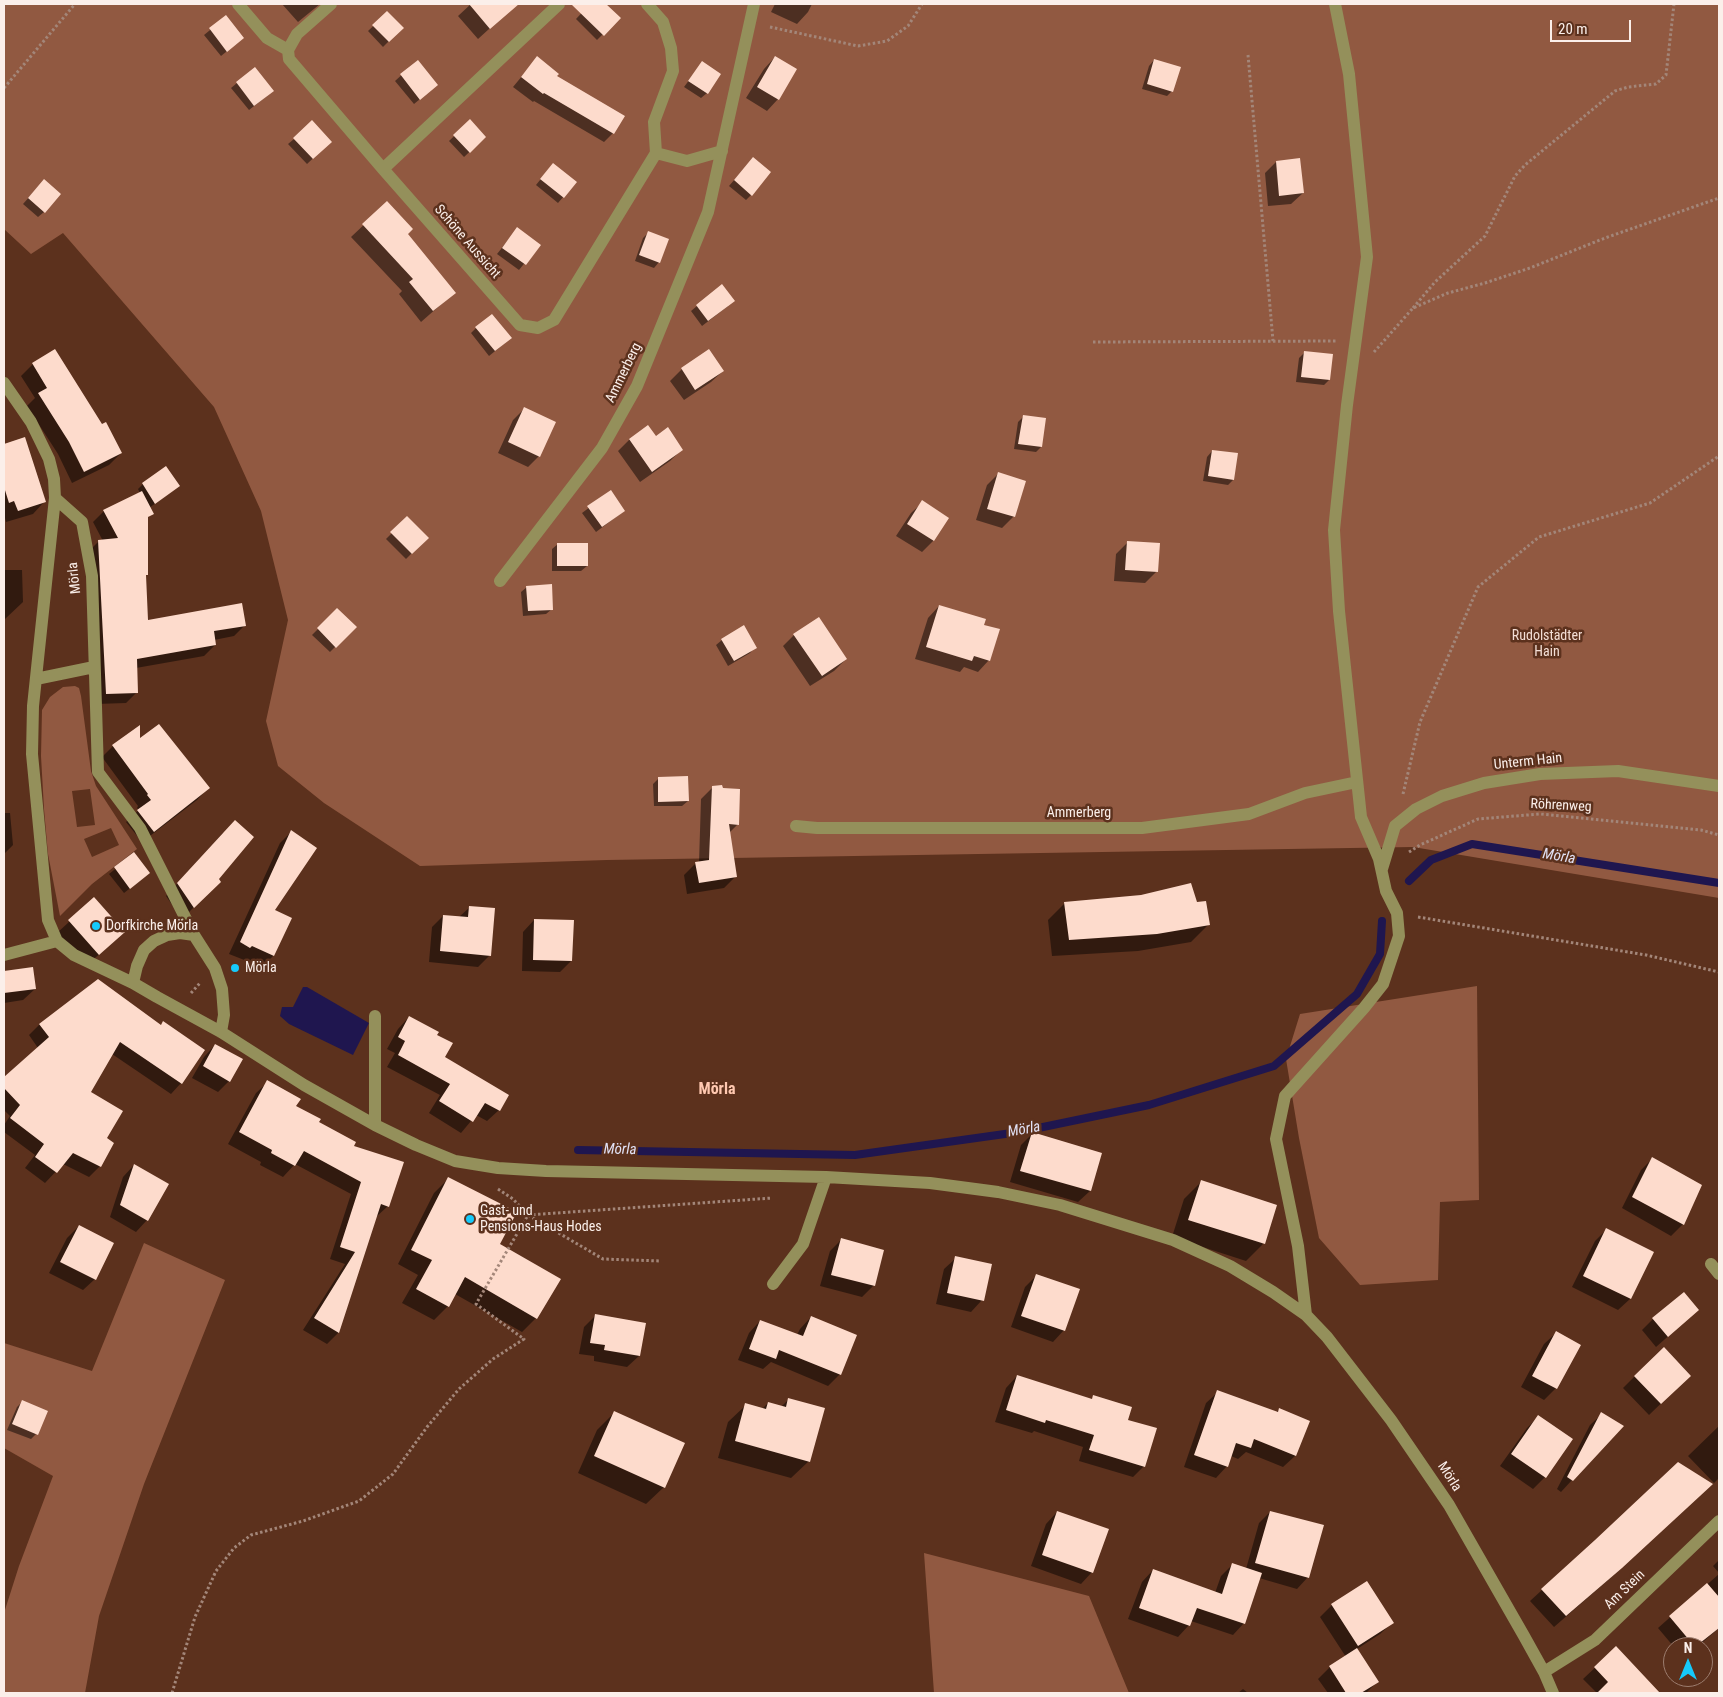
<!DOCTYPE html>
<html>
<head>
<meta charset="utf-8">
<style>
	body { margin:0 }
	#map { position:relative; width:1723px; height:1697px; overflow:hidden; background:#5c311d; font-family:"Roboto Condensed",sans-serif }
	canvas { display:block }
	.frame { position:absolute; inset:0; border:5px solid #fbefea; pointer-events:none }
	.north { position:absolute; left:1663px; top:1637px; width:50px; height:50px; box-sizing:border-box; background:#5c311d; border:1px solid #9c7d6f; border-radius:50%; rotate:0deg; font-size:14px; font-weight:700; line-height:20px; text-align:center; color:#fbefea }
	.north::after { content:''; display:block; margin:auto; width:18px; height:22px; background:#16cafb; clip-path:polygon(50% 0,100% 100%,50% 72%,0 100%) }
	.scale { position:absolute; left:1550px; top:20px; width:81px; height:22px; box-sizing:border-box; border:2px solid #fbefea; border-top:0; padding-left:6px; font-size:15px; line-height:18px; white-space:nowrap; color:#fbefea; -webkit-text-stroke:4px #5c311d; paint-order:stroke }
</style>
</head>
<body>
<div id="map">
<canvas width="1723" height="1697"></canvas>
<div class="frame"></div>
<div class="north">N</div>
<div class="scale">20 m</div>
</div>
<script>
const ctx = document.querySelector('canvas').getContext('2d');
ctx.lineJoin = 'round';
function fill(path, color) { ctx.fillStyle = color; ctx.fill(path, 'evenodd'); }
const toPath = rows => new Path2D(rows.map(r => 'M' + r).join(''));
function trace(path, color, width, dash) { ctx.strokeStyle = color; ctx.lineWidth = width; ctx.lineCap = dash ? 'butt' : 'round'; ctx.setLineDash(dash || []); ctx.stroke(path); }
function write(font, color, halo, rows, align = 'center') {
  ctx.font = font + ' "Roboto Condensed",sans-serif'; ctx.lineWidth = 5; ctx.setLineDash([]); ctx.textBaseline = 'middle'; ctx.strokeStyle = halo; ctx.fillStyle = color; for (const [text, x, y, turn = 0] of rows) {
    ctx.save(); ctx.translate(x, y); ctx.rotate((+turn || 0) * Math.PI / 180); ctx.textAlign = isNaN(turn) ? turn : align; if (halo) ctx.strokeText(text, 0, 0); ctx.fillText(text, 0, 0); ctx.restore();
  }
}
const green = toPath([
	[4,4,1719,4,1719,898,1413,847,607,860,420,866,324,803,278,766,266,721,288,620,261,511,214,407,63,233,31,254,4,229],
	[75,686,79,688,81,696,91,771,96,786,137,849,92,884,60,916,48,854,44,809,41,756,42,710,50,697,63,687],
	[90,789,95,825,77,827,72,791],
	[111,828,119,845,92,857,84,839],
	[1477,986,1479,1200,1440,1202,1438,1280,1360,1285,1319,1238,1299,1138,1286,1059,1300,1014],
	[144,1243,225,1280,144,1484,99,1616,85,1693,4,1693,4,1613,19,1566,53,1476,4,1448,4,1343,92,1371],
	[924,1553,1089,1596,1129,1693,934,1693]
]);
const water = toPath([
	[303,987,307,987,369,1023,353,1055,289,1024,280,1016,282,1007,293,1007]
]);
const shadow = toPath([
	[282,4,320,4,298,22],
	[471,4,506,4,511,9,478,39,458,16],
	[590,4,604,4,619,18,597,40,576,19],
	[775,4,812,4,808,12,797,24,771,12],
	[387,13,402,28,383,47,368,31],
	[226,17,237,43,221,56,204,35],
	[775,57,778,99,767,111,746,98,764,69],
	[537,58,555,77,623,117,613,133,604,142,534,101,533,102,513,87],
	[1154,60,1172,91,1167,96,1142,89,1149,66],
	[417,61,431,90,414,104,395,81],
	[702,63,707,93,701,98,684,87],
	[237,83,267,96,249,110,231,88],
	[470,121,479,143,464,157,449,141],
	[294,139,325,147,307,164,288,144],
	[753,158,751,195,746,200,729,186],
	[1276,162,1303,193,1291,204,1268,206,1265,173],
	[548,170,576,182,558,203,536,185],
	[39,186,44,212,38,217,23,204],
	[387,203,407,234,454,293,421,322,399,294,402,291,351,237],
	[517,229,539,245,519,270,497,254],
	[649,232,659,262,654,268,635,261,643,238],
	[697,306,728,306,702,326,691,311],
	[476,328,505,343,489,356,471,333],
	[709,351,723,371,711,382,684,400,670,381,682,369],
	[1305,352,1329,380,1324,385,1296,382,1299,358],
	[33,364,121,453,109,465,72,483,58,454,27,406,35,398,21,376],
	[525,408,539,456,528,467,498,453,513,420],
	[1023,417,1041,447,1036,452,1014,449,1018,422],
	[648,427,655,438,681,450,670,461,640,482,618,451,629,440],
	[24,438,44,502,33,514,6,522,4,514,4,445],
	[1212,451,1233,480,1228,485,1203,481,1207,457],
	[998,474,1014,516,1002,528,976,520,987,485],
	[143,484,179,486,149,508,152,513,146,519,145,576,147,621,245,625,234,636,214,640,215,645,204,656,136,668,137,692,126,703,96,704,88,552,99,541,103,541,93,522,104,511,140,493,138,489],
	[610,492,624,511,596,532,582,513],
	[923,502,948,518,933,541,922,552,896,536,911,513],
	[407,518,427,538,406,559,386,539],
	[1128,542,1157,571,1145,583,1114,581,1116,554],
	[558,544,587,566,581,571,552,571,552,549],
	[4,570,22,570,23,602,5,619,4,619],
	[527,587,552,609,546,614,523,616,521,592],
	[939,606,982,626,989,660,978,672,964,667,960,672,915,659,928,618],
	[337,610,355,627,330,652,312,635],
	[794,635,846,659,834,671,810,686,783,646],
	[722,640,755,647,750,653,728,666,716,645],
	[139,740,208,788,197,800,142,842,126,822,139,810,137,808,138,806,102,757,113,746],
	[658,779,688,801,682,806,654,806,653,784],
	[713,787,738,824,729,833,736,876,724,888,687,894,684,875,696,863,699,863,701,799],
	[4,813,10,813,13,845,4,854],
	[291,832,274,911,273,956,262,967,229,954,280,843],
	[223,833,217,879,208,893,182,919,166,896],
	[134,854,143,878,124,893,109,874],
	[1141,896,1196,903,1209,924,1191,942,1138,951,1052,956,1048,920,1065,903],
	[94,899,112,943,87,965,57,933],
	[470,907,490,955,478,967,429,962,432,927,443,916,459,917],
	[534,920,571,961,560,972,522,971,523,932],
	[32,968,35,989,23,1000,4,1003,4,973],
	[98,981,181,1083,171,1094,112,1054,89,1093,105,1139,100,1166,89,1177,63,1164,45,1183,25,1168,35,1155,4,1132,4,1125,10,1116,4,1110,4,1078,38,1048,29,1035,40,1024],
	[409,1017,436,1035,444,1057,499,1110,487,1121,476,1115,461,1133,429,1113,440,1095,387,1067,395,1053,387,1049,398,1029],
	[215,1045,229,1081,218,1092,192,1078,204,1057],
	[268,1082,295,1107,352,1147,388,1206,376,1217,338,1333,327,1344,303,1330,345,1264,330,1259,351,1194,295,1164,283,1177,260,1165,261,1162,228,1144,256,1093],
	[1032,1134,1090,1191,1078,1202,1010,1182,1021,1145],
	[1652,1159,1683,1224,1671,1236,1622,1208,1641,1170],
	[134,1165,147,1220,136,1232,110,1217,123,1177],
	[449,1178,499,1245,536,1318,522,1332,455,1294,448,1306,434,1320,402,1303,418,1275,398,1264,434,1193],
	[1201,1182,1263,1244,1246,1261,1172,1237,1184,1199],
	[79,1226,95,1279,83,1290,49,1273,67,1238],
	[1606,1230,1653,1253,1630,1299,1618,1310,1572,1287,1595,1241],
	[841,1240,883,1251,873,1286,862,1297,820,1286,830,1251],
	[956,1258,982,1300,971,1312,936,1304,944,1269],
	[1037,1275,1064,1330,1053,1342,1011,1327,1025,1287],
	[1698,1310,1656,1347,1642,1330,1653,1319],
	[596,1315,639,1356,627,1367,594,1361,594,1356,579,1354,584,1327],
	[811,1317,840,1374,828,1386,771,1362,763,1369,738,1360,749,1333,760,1321,797,1335,800,1329],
	[1556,1333,1556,1388,1544,1400,1521,1387,1544,1344],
	[1017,1376,1091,1400,1094,1397,1127,1420,1144,1466,1133,1477,1079,1461,1083,1447,1034,1431,1032,1433,995,1422,1006,1388],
	[1635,1376,1678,1387,1649,1415,1623,1388],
	[1218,1392,1276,1413,1279,1410,1308,1422,1295,1456,1283,1467,1246,1452,1238,1459,1231,1456,1227,1466,1216,1478,1184,1467,1206,1403],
	[789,1399,809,1461,791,1478,718,1458,728,1422,746,1405,762,1409,768,1403,781,1407],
	[22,1402,36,1434,31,1439,7,1430,17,1407],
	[615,1412,664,1487,646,1504,578,1473,597,1430],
	[1602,1414,1572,1480,1561,1492,1557,1489,1590,1425],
	[1538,1417,1571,1440,1545,1477,1533,1489,1500,1466,1527,1428],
	[1719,1426,1719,1478,1714,1483,1688,1456],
	[1700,1495,1608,1580,1554,1627,1530,1601,1542,1590],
	[1057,1512,1092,1572,1081,1584,1031,1566,1046,1524],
	[1270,1512,1308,1577,1297,1589,1259,1578,1244,1623,1233,1635,1191,1621,1189,1625,1178,1637,1128,1619,1142,1582,1153,1570,1215,1593,1221,1576,1232,1565,1246,1569,1259,1523],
	[1719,1560,1719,1573,1713,1566],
	[1719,1574,1719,1628,1697,1647,1674,1647,1658,1628],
	[1366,1583,1392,1623,1380,1634,1357,1649,1377,1682,1366,1693,1328,1693,1318,1679,1330,1667,1346,1657,1320,1617,1332,1605],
	[1616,1648,1658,1693,1597,1693,1583,1679],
	[1243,1689,1248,1693,1238,1693]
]);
const stream = toPath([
	[1409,881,1431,860,1472,844,1719,883],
	[578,1150,855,1155,1019,1132,1149,1105,1274,1066,1357,994,1380,954,1382,921]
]);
const building = toPath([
	[469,4,519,4,490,29],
	[571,4,606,4,621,18,604,36],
	[387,11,404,28,389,42,372,25],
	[226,15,244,38,227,52,209,28],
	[537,56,559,74,557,76,625,116,614,134,544,93,543,94,521,77],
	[775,56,797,69,779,100,757,87],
	[1154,59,1181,67,1173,92,1147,84],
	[418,60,438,85,420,100,400,74],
	[702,61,721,74,708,94,688,81],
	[255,67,274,91,254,106,236,82],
	[470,119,486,137,470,153,453,135],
	[312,120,332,142,313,159,293,138],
	[753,157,771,172,752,196,734,180],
	[1300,158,1304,193,1279,196,1276,161],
	[553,163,577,182,564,198,540,179],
	[44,179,61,194,45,213,28,198],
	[387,201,413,229,408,234,456,293,433,311,409,282,413,279,362,224],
	[517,227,541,245,526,265,502,248],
	[648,231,669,239,660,263,639,255],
	[722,284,735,301,708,321,696,305],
	[492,314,512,338,495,351,475,327],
	[55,349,102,424,106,422,122,453,84,472,69,442,38,393,47,388,32,363],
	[709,349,724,371,695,390,681,368],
	[1304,351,1333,354,1330,380,1301,377],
	[524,407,556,422,540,457,508,442],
	[1023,415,1046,418,1042,447,1018,444],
	[648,425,656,436,668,427,683,450,652,472,629,439],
	[25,437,46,502,18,511,14,501,9,503,4,487,4,444],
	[1212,450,1238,453,1234,480,1208,476],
	[166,466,180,486,155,504,142,483],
	[998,472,1026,481,1015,517,987,509],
	[611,490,625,511,602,527,587,506],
	[142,491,154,514,148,517,148,575,146,575,148,620,242,603,246,626,214,631,216,645,137,659,138,693,106,694,98,540,118,538,103,510],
	[922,500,949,518,934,541,907,524],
	[407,516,429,538,412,554,390,532],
	[1127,541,1160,543,1158,572,1125,570],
	[557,543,588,543,588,566,557,566],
	[552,584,553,610,528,611,526,586],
	[939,605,986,619,984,625,1000,629,990,661,974,656,972,661,926,647],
	[337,608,357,627,336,648,317,628],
	[819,617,847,659,822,676,793,634],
	[744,625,757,648,734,661,721,639],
	[159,724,210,788,154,832,137,810,151,800,147,795,148,794,112,745,140,725,140,738],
	[688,776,689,801,658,802,658,777],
	[722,785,723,788,740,789,739,825,729,824,737,877,699,883,695,862,709,860,712,786],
	[235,820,254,837,219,879,221,882,194,908,177,883],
	[291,830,317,848,275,910,292,918,274,956,252,946,250,948,240,942],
	[134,852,150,873,130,889,114,867],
	[1191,883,1197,902,1206,901,1210,925,1157,934,1069,940,1064,902,1141,895],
	[94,897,125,932,99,955,68,920],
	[469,906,495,908,491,956,440,951,443,915,468,917],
	[534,919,574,920,572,961,533,960],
	[33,967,36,989,4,993,4,971],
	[98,979,161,1025,163,1021,205,1050,182,1084,120,1042,91,1092,123,1111,107,1138,114,1143,101,1167,73,1153,57,1173,35,1157,44,1144,10,1118,20,1105,4,1088,4,1077,49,1037,39,1024],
	[409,1016,439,1032,437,1035,453,1043,445,1057,509,1095,500,1111,485,1103,473,1122,439,1101,450,1084,398,1055,405,1041,398,1037],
	[215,1044,243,1059,230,1082,203,1066],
	[267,1080,301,1099,296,1106,321,1119,319,1122,356,1142,354,1146,404,1162,389,1207,381,1204,339,1333,314,1318,355,1252,340,1247,361,1182,304,1151,295,1166,271,1153,272,1150,239,1132],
	[1032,1132,1102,1153,1091,1191,1020,1171],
	[1652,1157,1702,1185,1684,1225,1632,1197],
	[134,1164,169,1184,148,1221,120,1205],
	[448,1177,517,1212,500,1244,561,1279,537,1319,465,1277,449,1307,416,1289,432,1260,411,1250],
	[1201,1180,1277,1205,1265,1244,1188,1220],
	[79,1225,114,1243,96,1280,60,1262],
	[1606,1228,1654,1252,1631,1299,1583,1276],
	[841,1238,884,1250,875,1286,831,1275],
	[955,1256,992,1264,984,1301,947,1293],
	[1036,1274,1080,1289,1065,1331,1021,1316],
	[1684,1292,1699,1310,1668,1337,1652,1318],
	[595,1314,646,1323,640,1356,604,1350,605,1345,590,1343],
	[811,1316,857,1335,841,1375,779,1350,776,1359,749,1349,760,1320,803,1336],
	[1556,1331,1581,1345,1557,1389,1532,1376],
	[1664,1347,1691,1376,1661,1404,1634,1376],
	[1017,1375,1092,1399,1093,1395,1132,1407,1128,1420,1157,1428,1145,1467,1089,1450,1094,1435,1046,1420,1045,1423,1006,1410],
	[1217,1390,1278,1412,1279,1408,1310,1421,1296,1456,1254,1439,1251,1448,1236,1443,1228,1467,1194,1455],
	[788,1398,825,1408,810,1462,735,1441,745,1403,766,1409,768,1402,786,1407],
	[22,1400,48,1411,38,1435,12,1424],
	[614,1411,685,1443,665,1488,594,1456],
	[1601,1412,1624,1426,1573,1481,1567,1477],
	[1538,1415,1573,1439,1546,1478,1511,1454],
	[1678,1462,1713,1484,1622,1568,1566,1616,1541,1589,1595,1540],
	[1057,1511,1109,1529,1093,1573,1042,1555],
	[1270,1511,1324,1525,1309,1578,1255,1563],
	[1232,1563,1262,1573,1245,1624,1197,1608,1190,1626,1139,1608,1153,1569,1222,1594],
	[1367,1581,1394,1623,1358,1646,1331,1604],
	[1707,1583,1719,1597,1719,1628,1695,1647,1669,1616],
	[1616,1646,1660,1693,1597,1693,1608,1682,1594,1667],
	[1357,1648,1379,1682,1361,1693,1346,1693,1329,1666]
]);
const path = toPath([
	[770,27,858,46,887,41,908,26,922,4],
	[1248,55,1273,341],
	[4,88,75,4],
	[1413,308,1435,282,1485,236,1515,176,1525,165,1615,91,1628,87,1656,84,1666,75,1674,4],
	[1093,342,1336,341],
	[1374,352,1413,308,1448,293,1485,283,1530,268,1605,238,1719,198],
	[1403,794,1420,722,1478,587,1539,537,1650,503,1719,456],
	[1409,852,1420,845,1478,819,1540,814,1701,830,1719,835],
	[1418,917,1646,955,1719,972],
	[191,993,200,983],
	[498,1189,513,1199,528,1215,772,1198],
	[172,1693,195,1617,216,1571,234,1548,251,1535,303,1521,359,1501,393,1474,427,1427,459,1389,493,1359,524,1339,476,1304,528,1215,603,1259,660,1261]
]);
const minor = toPath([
	[238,4,267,38,288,50],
	[331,4,297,34,288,50,289,59,383,169,520,325,538,328,554,320,656,153],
	[647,4,663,22,671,48,673,71,654,122,656,153,687,161,722,151],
	[383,169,559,4],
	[4,383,31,422,49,459,54,479,55,498,33,706,32,754,48,920,57,941,74,955,133,983,157,997,221,1032,304,1085,375,1125,416,1145,455,1161,498,1168,546,1171,826,1177,930,1183,998,1192,1060,1205,1173,1240,1230,1266,1273,1292,1306,1315,1327,1337,1391,1420,1449,1505,1524,1636,1544,1672,1553,1693],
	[55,498,82,522,92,576,98,772,140,828,194,935,215,968,222,989,224,1015,221,1032],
	[500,581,602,448,637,386,708,212,754,4],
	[36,679,94,667],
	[796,826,817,828,1142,828,1249,814,1305,793,1357,782],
	[1382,869,1395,826,1416,809,1442,796,1484,783,1540,774,1618,771,1719,786],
	[4,955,57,941],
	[133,983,137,966,144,950,154,941,167,935,180,933,194,935],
	[375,1125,375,1016],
	[1711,1264,1719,1274],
	[773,1284,803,1244,826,1177],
	[1306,1315,1298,1246,1276,1139,1285,1096,1364,1008,1383,984,1399,936,1397,913,1386,891,1379,859,1361,817,1339,611,1334,530,1347,405,1367,257,1349,74,1335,4],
	[1544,1672,1595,1640,1719,1521]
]);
const markers = [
	[96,926,5,"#16cafb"],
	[235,968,5,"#16cafb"],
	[470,1219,5,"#16cafb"]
];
const streetNames = [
	["Schöne Aussicht",467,242,49],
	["Ammerberg",624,373,-64],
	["Mörla",75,578,-96],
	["Unterm Hain",1528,762,-6],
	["Röhrenweg",1561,806,3],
	["Ammerberg",1079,813],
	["Mörla",1449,1477,57],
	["Am Stein",1625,1590,-44]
];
const parkNames = [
	["Rudolstädter",1547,636],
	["Hain",1547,652]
];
const poiNames = [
	["Dorfkirche Mörla",106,926],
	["Mörla",245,968],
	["Gast- und",480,1211],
	["Pensions-Haus Hodes",480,1227]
];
const waterNames = [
	["Mörla",1559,857,9],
	["Mörla",1024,1130,-10],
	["Mörla",620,1150,1]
];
const quarterNames = [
	["Mörla",717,1090]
];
fill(green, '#915941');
fill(water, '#1f164f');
fill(shadow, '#0007');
trace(stream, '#1f164f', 8);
fill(building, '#fddbcc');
trace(path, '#a38679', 3, [2.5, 2.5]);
trace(minor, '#94905b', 12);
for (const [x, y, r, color] of markers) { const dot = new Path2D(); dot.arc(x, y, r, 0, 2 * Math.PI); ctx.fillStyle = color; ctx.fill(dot); trace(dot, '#5c311d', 2); }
write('14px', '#fbefea', '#5c311d', streetNames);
write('14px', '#f3ded5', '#5c311d', parkNames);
write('14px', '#fbefea', '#5c311d', poiNames, 'left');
write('italic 15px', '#e1e1f5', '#5c311d', waterNames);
write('bold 16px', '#ffc8b0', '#5c311d', quarterNames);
</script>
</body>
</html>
